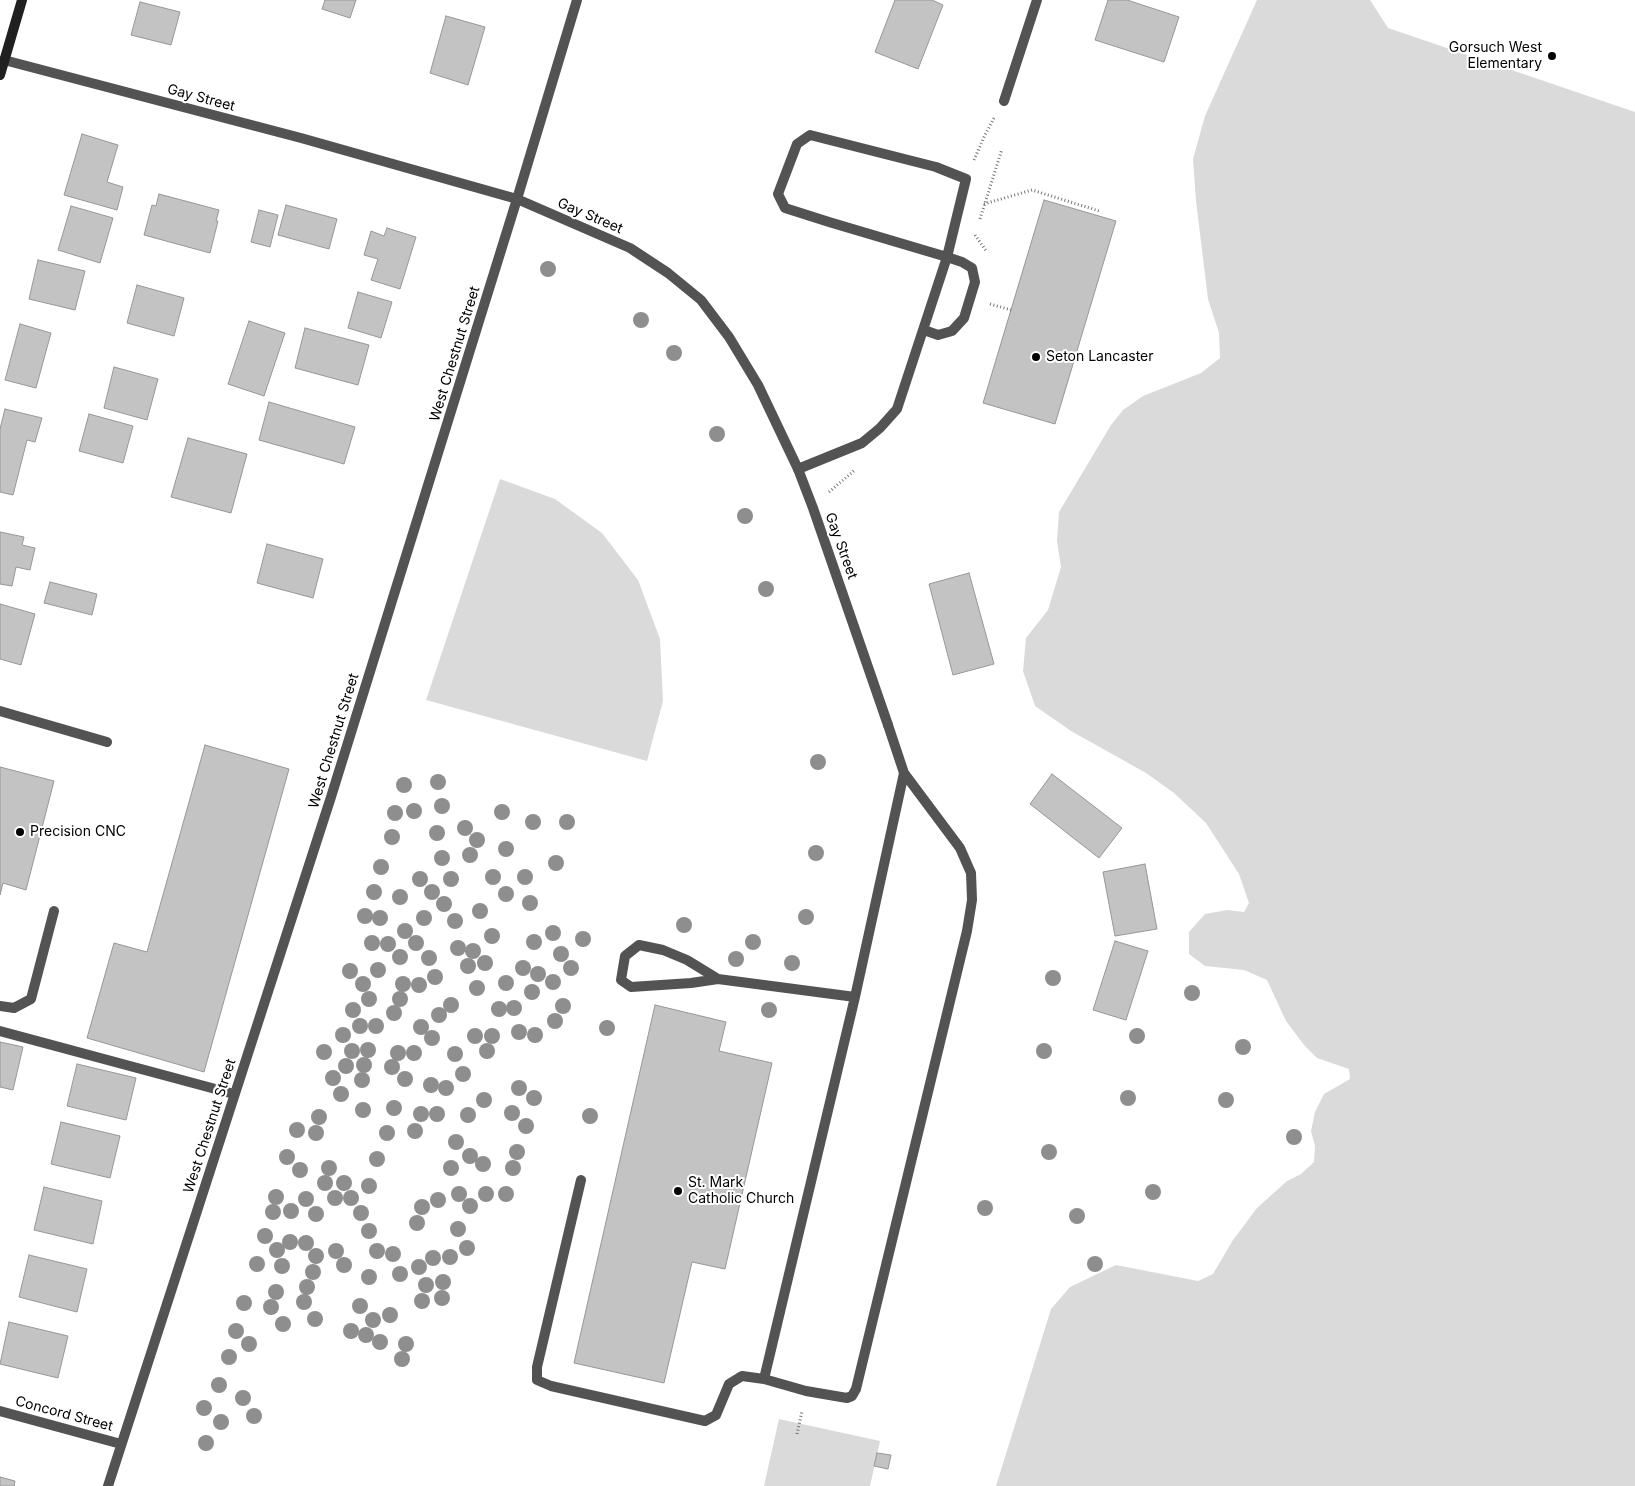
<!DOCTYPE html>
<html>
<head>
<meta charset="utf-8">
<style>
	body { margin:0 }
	canvas { display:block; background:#fff }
</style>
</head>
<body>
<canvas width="1635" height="1486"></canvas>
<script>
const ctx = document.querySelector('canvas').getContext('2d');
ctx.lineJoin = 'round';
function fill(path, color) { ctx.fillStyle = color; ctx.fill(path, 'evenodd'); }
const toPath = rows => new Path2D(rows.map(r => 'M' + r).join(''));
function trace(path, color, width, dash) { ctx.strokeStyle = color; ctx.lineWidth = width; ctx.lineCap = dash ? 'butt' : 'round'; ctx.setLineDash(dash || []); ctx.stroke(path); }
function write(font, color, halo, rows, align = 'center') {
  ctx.font = font + ' Inter,sans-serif'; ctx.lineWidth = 4; ctx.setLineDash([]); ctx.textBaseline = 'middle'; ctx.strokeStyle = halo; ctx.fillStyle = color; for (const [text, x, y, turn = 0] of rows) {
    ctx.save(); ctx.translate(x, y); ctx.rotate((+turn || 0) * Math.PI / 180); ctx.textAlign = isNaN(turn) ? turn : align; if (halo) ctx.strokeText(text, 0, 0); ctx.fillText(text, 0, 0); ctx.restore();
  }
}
const green = toPath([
	[1257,0,1370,0,1388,28,1635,112,1635,1486,996,1486,1051,1309,1070,1287,1116,1265,1198,1281,1213,1274,1233,1240,1257,1208,1287,1181,1301,1174,1314,1162,1315,1146,1311,1131,1315,1112,1324,1094,1350,1079,1349,1069,1317,1058,1304,1045,1286,1021,1267,980,1244,970,1205,966,1189,954,1189,932,1205,914,1227,910,1244,912,1249,903,1239,874,1206,823,1174,793,1146,773,1071,731,1035,706,1023,671,1026,638,1048,610,1061,567,1057,541,1059,512,1111,425,1123,410,1143,396,1201,373,1220,358,1219,333,1208,299,1196,201,1193,159,1205,116],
	[500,479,555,499,602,533,638,580,660,639,663,701,647,761,426,700],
	[779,1419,880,1441,870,1486,764,1486]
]);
const building = toPath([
	[325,0,356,0,350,18,322,9,325,0],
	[895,0,932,0,943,5,918,69,875,52,895,0],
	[1108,0,1127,0,1179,17,1164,62,1095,40,1108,0],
	[140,2,180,12,171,45,131,35,140,2],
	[446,16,485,27,468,85,430,73,446,16],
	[82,134,118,145,107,182,123,187,117,210,64,195,82,134],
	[159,194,219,210,216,221,218,221,210,253,144,235,152,205,156,206,159,194],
	[1044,200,1116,221,1055,424,983,403,1044,200],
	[286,205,337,219,329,249,278,235,286,205],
	[71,206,113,218,100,263,58,250,71,206],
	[259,210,278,215,270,247,251,242,259,210],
	[387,228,416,237,400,289,371,280,378,259,364,255,371,231,384,236,387,228],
	[38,260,85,271,75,310,29,299,38,260],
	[137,285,184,298,174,336,127,323,137,285],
	[358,292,392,302,381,338,348,328,358,292],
	[249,321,285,333,264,396,228,384,249,321],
	[20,324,51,333,36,388,5,380,20,324],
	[305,328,369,345,358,385,295,368,305,328],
	[114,367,158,379,147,420,104,408,114,367],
	[269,402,355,427,344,464,259,440,269,402],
	[5,409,42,418,35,442,27,440,13,495,0,492,0,429,5,409],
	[89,414,133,426,123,463,79,451,89,414],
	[188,438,247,454,231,513,171,497,188,438],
	[0,532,24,537,22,545,35,548,30,570,16,567,12,586,0,584,0,532],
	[267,544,323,559,313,598,257,583,267,544],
	[969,573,994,664,953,675,929,584,969,573],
	[50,582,97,594,92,615,44,603,50,582],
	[0,604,35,614,21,665,0,659,0,604],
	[205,745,289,769,204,1072,87,1038,114,943,147,952,205,745],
	[0,767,54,781,26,890,3,883,0,895,0,767],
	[1052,774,1122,828,1099,858,1030,804,1052,774],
	[1145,864,1157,929,1115,936,1103,872,1145,864],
	[1115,941,1148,951,1126,1020,1093,1010,1115,941],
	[655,1005,726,1022,719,1051,772,1063,725,1269,692,1262,664,1383,574,1363,655,1005],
	[0,1042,23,1047,13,1090,0,1087,0,1042],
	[77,1064,136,1078,126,1120,67,1106,77,1064],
	[61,1122,120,1136,110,1178,51,1164,61,1122],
	[44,1187,102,1201,93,1244,34,1230,44,1187],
	[29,1255,87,1269,77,1312,19,1297,29,1255],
	[9,1322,68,1336,58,1378,0,1364,9,1322],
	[877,1453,891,1455,888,1469,874,1466,877,1453],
	[0,1477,15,1481,14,1486,0,1486,0,1477]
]);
const path = toPath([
	[974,160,984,137,994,118],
	[984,204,1032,190,1099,211],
	[980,219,1002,149],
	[975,235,987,252],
	[990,304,1011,310],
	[829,492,855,470],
	[797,1434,802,1411]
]);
const service = toPath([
	[798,469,862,443,880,428,897,409,947,257,966,179,936,167,810,135,797,144,778,194,785,208,829,222,947,257,962,262,972,268,975,282,964,318,952,331,938,335,924,330],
	[0,711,107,742],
	[888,725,904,773,855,997,764,1379,806,1391,847,1398,852,1396,856,1389,967,931,972,900,971,873,960,848,904,773],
	[718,979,687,960,663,950,639,945,625,956,621,980,631,987,691,983,718,979,855,997],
	[0,1006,14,1008,31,999,54,911],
	[0,1031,234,1094],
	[581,1180,537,1367,537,1380,551,1386,705,1421,716,1415,729,1384,742,1376,764,1379]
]);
const minor = toPath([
	[4,60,301,138,517,199,630,248,668,273,701,300,729,337,758,385,798,469,813,508,888,725],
	[1004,101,1037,0],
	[0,1411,121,1444],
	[108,1486,331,797,517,199,577,0]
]);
const secondary = toPath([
	[0,75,22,0]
]);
const trees = [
	[548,269],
	[641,320],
	[674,353],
	[717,434],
	[745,516],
	[766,589],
	[818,762],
	[438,782],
	[404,785],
	[442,806],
	[414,811],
	[502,812],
	[395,813],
	[533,822],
	[567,822],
	[465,828],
	[437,833],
	[392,837],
	[477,840],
	[506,849],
	[816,853],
	[470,855],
	[442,858],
	[556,863],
	[381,867],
	[493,877],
	[525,877],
	[420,879],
	[451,879],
	[374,892],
	[432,892],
	[506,894],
	[400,897],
	[530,903],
	[444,904],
	[480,911],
	[365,916],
	[806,917],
	[380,918],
	[424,918],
	[455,921],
	[684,925],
	[405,931],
	[553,933],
	[492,936],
	[583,939],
	[534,942],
	[753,942],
	[372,943],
	[416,943],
	[388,944],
	[458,948],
	[473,951],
	[561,954],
	[400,957],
	[429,958],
	[736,959],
	[485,963],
	[792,963],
	[468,966],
	[523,968],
	[571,968],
	[378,970],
	[350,971],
	[538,974],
	[435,977],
	[1053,978],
	[553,982],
	[506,983],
	[363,984],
	[403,984],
	[419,985],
	[477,988],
	[532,992],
	[1192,993],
	[369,999],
	[400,999],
	[451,1005],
	[563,1006],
	[514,1008],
	[499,1009],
	[353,1010],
	[769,1010],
	[394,1013],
	[439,1015],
	[555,1021],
	[360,1026],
	[376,1026],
	[421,1027],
	[607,1028],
	[519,1032],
	[343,1035],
	[535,1035],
	[475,1036],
	[492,1036],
	[1137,1036],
	[432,1038],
	[1243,1047],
	[368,1050],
	[352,1051],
	[487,1051],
	[1044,1051],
	[324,1052],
	[398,1053],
	[414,1053],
	[455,1054],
	[364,1065],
	[346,1066],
	[392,1067],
	[463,1074],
	[333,1078],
	[405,1079],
	[362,1080],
	[431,1085],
	[446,1088],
	[519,1088],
	[341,1094],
	[534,1098],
	[1128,1098],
	[484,1100],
	[1226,1100],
	[394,1108],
	[363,1110],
	[512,1113],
	[421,1114],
	[437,1114],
	[468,1115],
	[590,1116],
	[319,1117],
	[526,1126],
	[297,1130],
	[415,1131],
	[316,1133],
	[387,1133],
	[1294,1137],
	[456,1142],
	[517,1152],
	[1049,1152],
	[470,1156],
	[287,1157],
	[377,1159],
	[483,1164],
	[329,1168],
	[451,1168],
	[513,1168],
	[300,1170],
	[325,1183],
	[344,1183],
	[369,1186],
	[1153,1192],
	[459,1194],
	[486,1194],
	[506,1194],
	[276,1197],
	[335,1198],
	[351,1198],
	[306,1199],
	[438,1200],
	[470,1206],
	[422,1207],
	[985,1208],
	[291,1211],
	[273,1212],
	[361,1213],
	[316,1214],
	[1077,1216],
	[417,1223],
	[458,1229],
	[369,1231],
	[265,1236],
	[290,1242],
	[306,1243],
	[467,1248],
	[277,1250],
	[336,1251],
	[377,1251],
	[393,1254],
	[316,1256],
	[450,1257],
	[433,1258],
	[257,1264],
	[1095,1264],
	[344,1265],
	[282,1266],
	[419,1267],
	[313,1272],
	[400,1274],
	[369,1277],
	[443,1282],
	[426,1285],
	[307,1287],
	[276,1292],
	[442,1298],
	[422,1301],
	[304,1302],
	[244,1303],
	[360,1306],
	[271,1307],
	[390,1315],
	[315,1319],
	[373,1320],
	[283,1324],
	[236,1331],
	[351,1331],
	[366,1335],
	[380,1342],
	[249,1344],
	[406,1344],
	[229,1357],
	[402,1359],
	[219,1385],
	[243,1398],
	[204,1408],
	[254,1416],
	[221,1422],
	[206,1443]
];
const markers = [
	[1552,56,5,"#000"],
	[1036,357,5,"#000"],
	[20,832,5,"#000"],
	[678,1191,5,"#000"]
];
const poiNames = [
	["Gorsuch West",1542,48,"right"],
	["Elementary",1542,64,"right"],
	["Seton Lancaster",1046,357],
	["Precision CNC",30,832],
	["St. Mark",688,1183],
	["Catholic Church",688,1199]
];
const streetNames = [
	["Gay Street",201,98,15],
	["Gay Street",590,216,23],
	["West Chestnut Street",455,354,-73],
	["Gay Street",841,546,70],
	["West Chestnut Street",334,741,-73],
	["West Chestnut Street",210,1126,-72],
	["Concord Street",64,1414,15]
];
fill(green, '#dadada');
fill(building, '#c3c3c3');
trace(building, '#979797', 1);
trace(path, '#757575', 3, [1, 2.5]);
trace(service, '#535353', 10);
trace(minor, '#535353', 10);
trace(secondary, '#202020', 10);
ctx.fillStyle = '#8e8e8e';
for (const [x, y] of trees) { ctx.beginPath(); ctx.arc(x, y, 8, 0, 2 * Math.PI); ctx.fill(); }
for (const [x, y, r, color] of markers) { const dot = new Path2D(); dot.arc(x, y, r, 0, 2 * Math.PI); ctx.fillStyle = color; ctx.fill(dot); trace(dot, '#fff', 2); }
write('14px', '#000', '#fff', poiNames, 'left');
write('14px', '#000', '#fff', streetNames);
</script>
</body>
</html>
